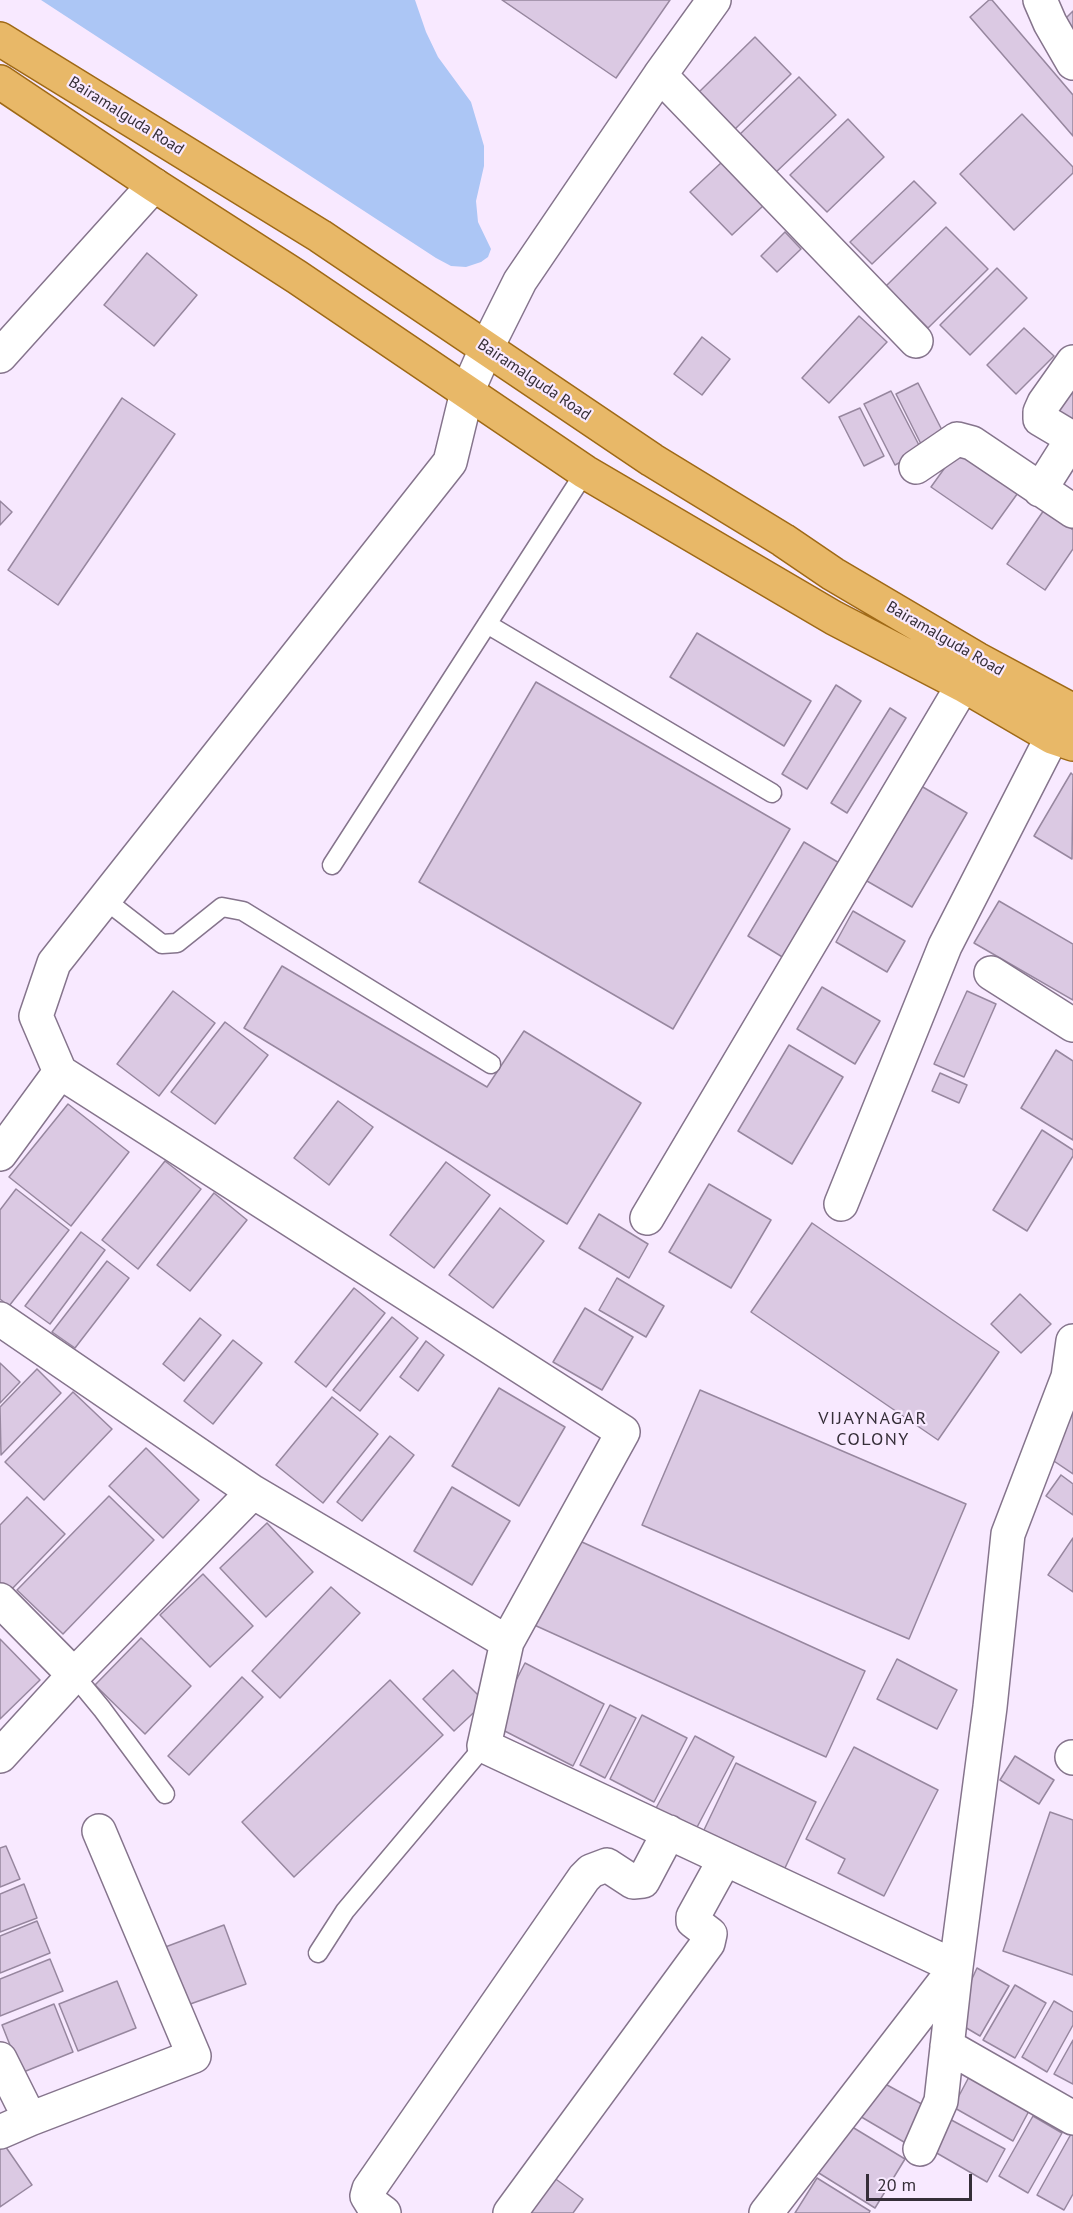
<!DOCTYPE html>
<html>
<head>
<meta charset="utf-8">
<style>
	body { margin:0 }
	#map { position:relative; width:1073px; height:2213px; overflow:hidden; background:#f8e9ff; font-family:"PT Sans",sans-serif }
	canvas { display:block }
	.scale { position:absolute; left:866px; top:2174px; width:106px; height:27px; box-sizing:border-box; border:3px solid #352e38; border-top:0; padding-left:8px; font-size:18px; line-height:21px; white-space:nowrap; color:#352e38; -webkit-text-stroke:4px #f8e9ff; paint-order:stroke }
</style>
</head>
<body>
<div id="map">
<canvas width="1073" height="2213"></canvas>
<div class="scale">20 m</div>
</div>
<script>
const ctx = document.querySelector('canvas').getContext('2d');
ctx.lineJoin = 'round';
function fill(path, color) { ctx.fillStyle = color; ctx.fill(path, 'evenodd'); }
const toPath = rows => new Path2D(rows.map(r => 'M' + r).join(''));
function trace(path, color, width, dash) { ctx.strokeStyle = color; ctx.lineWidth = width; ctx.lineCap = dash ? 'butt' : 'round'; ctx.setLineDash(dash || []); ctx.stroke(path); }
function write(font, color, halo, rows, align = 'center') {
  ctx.font = font + ' "PT Sans",sans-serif'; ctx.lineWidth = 4.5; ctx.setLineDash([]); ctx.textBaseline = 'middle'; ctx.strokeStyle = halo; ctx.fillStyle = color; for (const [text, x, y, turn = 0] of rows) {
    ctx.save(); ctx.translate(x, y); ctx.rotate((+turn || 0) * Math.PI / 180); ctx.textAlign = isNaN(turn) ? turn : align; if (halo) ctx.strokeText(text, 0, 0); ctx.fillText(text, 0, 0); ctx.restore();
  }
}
const water = toPath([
	[41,0,415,0,426,32,438,57,471,102,484,146,484,166,476,201,478,222,491,249,488,257,481,262,466,267,451,266,436,258]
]);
const building = toPath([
	[502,0,670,0,616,78,502,0],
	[989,0,992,0,1073,95,1073,136,970,17,989,0],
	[1073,11,1073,42,1058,26,1073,11],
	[755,37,791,74,734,130,698,93,755,37],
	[799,77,836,115,774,174,737,137,799,77],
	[1022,114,1073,167,1073,173,1014,230,960,174,1022,114],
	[848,119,884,157,827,212,790,175,848,119],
	[722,162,764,205,732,235,690,192,722,162],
	[914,181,936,203,872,264,850,242,914,181],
	[946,227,988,269,928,328,886,286,946,227],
	[785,232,801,249,777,272,761,256,785,232],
	[147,253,197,295,154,346,104,305,147,253],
	[997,268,1027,298,970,355,940,325,997,268],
	[859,316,887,342,829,403,802,378,859,316],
	[1024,328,1054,356,1016,394,987,365,1024,328],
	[702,337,730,359,702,395,674,374,702,337],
	[1073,377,1073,430,1049,416,1073,377],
	[918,383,944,434,922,446,896,394,918,383],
	[891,391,922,451,895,465,864,404,891,391],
	[122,398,175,434,58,605,8,570,122,398],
	[860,408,884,456,864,466,839,417,860,408],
	[959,448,1020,490,992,529,931,487,959,448],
	[0,501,12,512,0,525,0,501],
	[1044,510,1073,530,1073,549,1045,590,1007,564,1044,510],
	[697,633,811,701,784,746,670,677,697,633],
	[536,682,790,829,673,1029,419,882,536,682],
	[836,685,861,701,807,789,782,774,836,685],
	[890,708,906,718,847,813,831,803,890,708],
	[1071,773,1073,775,1072,859,1034,836,1071,773],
	[916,783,967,813,912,907,860,877,916,783],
	[804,842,841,864,784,958,748,936,804,842],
	[999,901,1073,944,1073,1000,974,943,999,901],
	[853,911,905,941,887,972,836,942,853,911],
	[282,966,487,1087,524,1031,641,1103,567,1224,244,1028,282,966],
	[822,987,880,1021,855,1064,797,1029,822,987],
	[173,991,215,1023,159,1096,117,1064,173,991],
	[967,991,996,1004,964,1077,934,1064,967,991],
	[225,1022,268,1055,215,1124,171,1092,225,1022],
	[789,1045,843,1077,792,1164,738,1131,789,1045],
	[1056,1050,1073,1061,1073,1140,1021,1108,1056,1050],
	[940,1073,967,1085,959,1103,932,1091,940,1073],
	[338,1101,373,1127,329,1185,294,1158,338,1101],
	[68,1104,129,1152,71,1226,9,1177,68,1104],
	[1042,1130,1073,1150,1073,1156,1027,1231,993,1210,1042,1130],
	[165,1161,201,1189,138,1269,102,1240,165,1161],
	[446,1162,490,1195,434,1268,390,1235,446,1162],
	[709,1184,771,1220,731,1288,669,1252,709,1184],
	[16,1189,69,1230,9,1306,0,1299,0,1210,16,1189],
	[214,1193,247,1220,190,1291,157,1265,214,1193],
	[500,1208,544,1241,493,1308,449,1275,500,1208],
	[599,1214,648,1244,629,1278,579,1248,599,1214],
	[812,1223,999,1352,938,1440,751,1312,812,1223],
	[81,1232,105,1250,50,1324,25,1306,81,1232],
	[107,1261,129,1278,75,1348,52,1332,107,1261],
	[617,1278,664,1306,646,1337,599,1310,617,1278],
	[354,1288,385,1313,326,1387,295,1362,354,1288],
	[1020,1294,1051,1324,1021,1353,991,1324,1020,1294],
	[585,1308,633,1337,602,1390,553,1362,585,1308],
	[392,1317,418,1338,360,1411,333,1390,392,1317],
	[200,1318,221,1335,184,1381,163,1364,200,1318],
	[233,1340,262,1363,213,1424,184,1401,233,1340],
	[426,1341,444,1355,418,1391,400,1377,426,1341],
	[0,1363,20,1382,0,1403,0,1363],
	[37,1369,61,1393,1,1455,0,1407,37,1369],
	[499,1388,565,1427,519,1506,452,1466,499,1388],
	[700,1390,966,1504,909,1639,642,1525,700,1390],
	[73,1392,112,1429,44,1500,5,1462,73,1392],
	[332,1397,378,1434,323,1503,276,1465,332,1397],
	[1073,1408,1073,1474,1042,1453,1073,1408],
	[390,1436,414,1455,362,1521,337,1502,390,1436],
	[146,1448,199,1500,163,1538,109,1486,146,1448],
	[1061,1475,1073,1484,1073,1515,1046,1496,1061,1475],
	[452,1487,510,1521,472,1585,414,1551,452,1487],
	[109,1496,154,1540,63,1634,17,1590,109,1496],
	[27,1497,65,1534,9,1592,0,1583,0,1525,27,1497],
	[267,1523,313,1572,266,1617,220,1568,267,1523],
	[571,1537,865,1671,826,1757,532,1624,571,1537],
	[1073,1538,1073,1592,1048,1575,1073,1538],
	[203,1574,253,1626,210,1667,160,1615,203,1574],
	[331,1587,360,1613,280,1698,252,1671,331,1587],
	[141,1638,191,1686,145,1734,95,1685,141,1638],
	[0,1639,40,1680,0,1719,0,1639],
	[897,1659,957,1690,937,1729,877,1699,897,1659],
	[525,1663,604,1704,573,1766,493,1725,525,1663],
	[453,1670,485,1702,454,1731,423,1699,453,1670],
	[242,1677,263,1697,189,1775,168,1756,242,1677],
	[390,1680,443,1735,294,1877,242,1822,390,1680],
	[610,1705,636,1718,605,1778,580,1765,610,1705],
	[642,1715,687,1738,654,1802,610,1779,642,1715],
	[695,1736,734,1757,695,1831,655,1810,695,1736],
	[854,1747,938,1790,884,1896,838,1873,845,1859,806,1839,854,1747],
	[1015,1756,1054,1780,1039,1804,1000,1780,1015,1756],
	[736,1763,816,1802,784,1870,703,1832,736,1763],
	[1050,1812,1073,1820,1073,1975,1003,1951,1050,1812],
	[6,1846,20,1879,0,1887,0,1848,6,1846],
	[24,1884,37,1918,0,1932,0,1894,24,1884],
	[37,1921,50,1953,0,1973,0,1936,37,1921],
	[224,1925,246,1984,182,2007,160,1949,224,1925],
	[50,1959,63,1991,0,2016,0,1979,50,1959],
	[977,1968,1009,1986,980,2036,953,2020,977,1968],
	[117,1981,136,2028,78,2051,59,2004,117,1981],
	[1015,1985,1046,2003,1015,2058,983,2040,1015,1985],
	[1054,2001,1073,2012,1073,2025,1047,2072,1022,2057,1054,2001],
	[54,2004,73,2052,21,2073,2,2025,54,2004],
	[1073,2040,1073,2084,1054,2074,1073,2040],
	[970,2075,1030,2109,1013,2141,953,2107,970,2075],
	[878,2080,929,2108,909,2145,858,2115,878,2080],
	[944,2116,1005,2149,987,2182,928,2148,944,2116],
	[1033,2116,1062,2133,1028,2193,999,2176,1033,2116],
	[844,2122,905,2159,875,2208,814,2170,844,2122],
	[1071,2134,1073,2135,1073,2194,1064,2210,1037,2195,1071,2134],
	[1,2140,32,2185,0,2207,0,2141,1,2140],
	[542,2169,583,2199,573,2213,510,2213,542,2169],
	[817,2178,870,2211,869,2213,795,2213,817,2178]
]);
const service = toPath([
	[487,624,772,793],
	[332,865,585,472],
	[104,899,162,944,177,943,222,907,243,911,491,1064],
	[74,1675,102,1709,165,1794],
	[318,1953,345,1911,484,1746]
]);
const minor = toPath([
	[714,0,660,75,520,281,487,347,467,392,450,462,54,963,36,1016,60,1072,623,1432,507,1642,484,1746,956,1967,941,2101,920,2149],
	[1040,0,1050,23,1073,63],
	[660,75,916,341],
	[0,356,154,185],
	[916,467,957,439,972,443,1073,511],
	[1040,490,1069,444,1067,435,1040,419,1040,412,1044,403,1073,362],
	[991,973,1073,1025],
	[0,1154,60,1072],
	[841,1204,945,946,1052,737],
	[647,1218,963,685],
	[0,1319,253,1492,507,1642],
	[0,1600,74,1675],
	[0,1756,74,1675,253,1492],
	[1072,1757,1073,1758],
	[947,2046,1073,2118],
	[0,2059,30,2119,0,2132],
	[30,2119,194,2056,99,1831],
	[384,2213,372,2204,367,2196,369,2189,584,1878,591,1871,607,1865,633,1882,643,1881,669,1832],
	[510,2213,708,1943,710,1934,693,1921,693,1917,725,1859],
	[766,2213,956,1967,990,1707,1008,1534,1068,1377,1073,1341]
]);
const primary = toPath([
	[0,39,320,236,652,460,783,540,833,574,977,659,1068,708,1073,713],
	[0,82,154,185,297,277,585,472,834,618,963,685,1052,737,1073,744]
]);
const streetNames = [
	["Bairamalguda Road",126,116,32],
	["Bairamalguda Road",534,380,34],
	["Bairamalguda Road",945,639,30]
];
const neighbourhoodNames = [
	["VIJAYNAGAR",873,1419],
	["COLONY",873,1440]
];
fill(water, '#acc6f5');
fill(building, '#dbc9e3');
trace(building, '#97879f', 1.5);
trace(service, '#85748c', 21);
trace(minor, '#85748c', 36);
trace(primary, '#9f6916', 36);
trace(service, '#fff', 18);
trace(minor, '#fff', 33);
trace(primary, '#e8b868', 33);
write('16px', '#352e38', '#f8e9ff', streetNames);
ctx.letterSpacing = '1.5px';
write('18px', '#352e38', '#f8e9ff', neighbourhoodNames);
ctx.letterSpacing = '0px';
</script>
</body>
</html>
